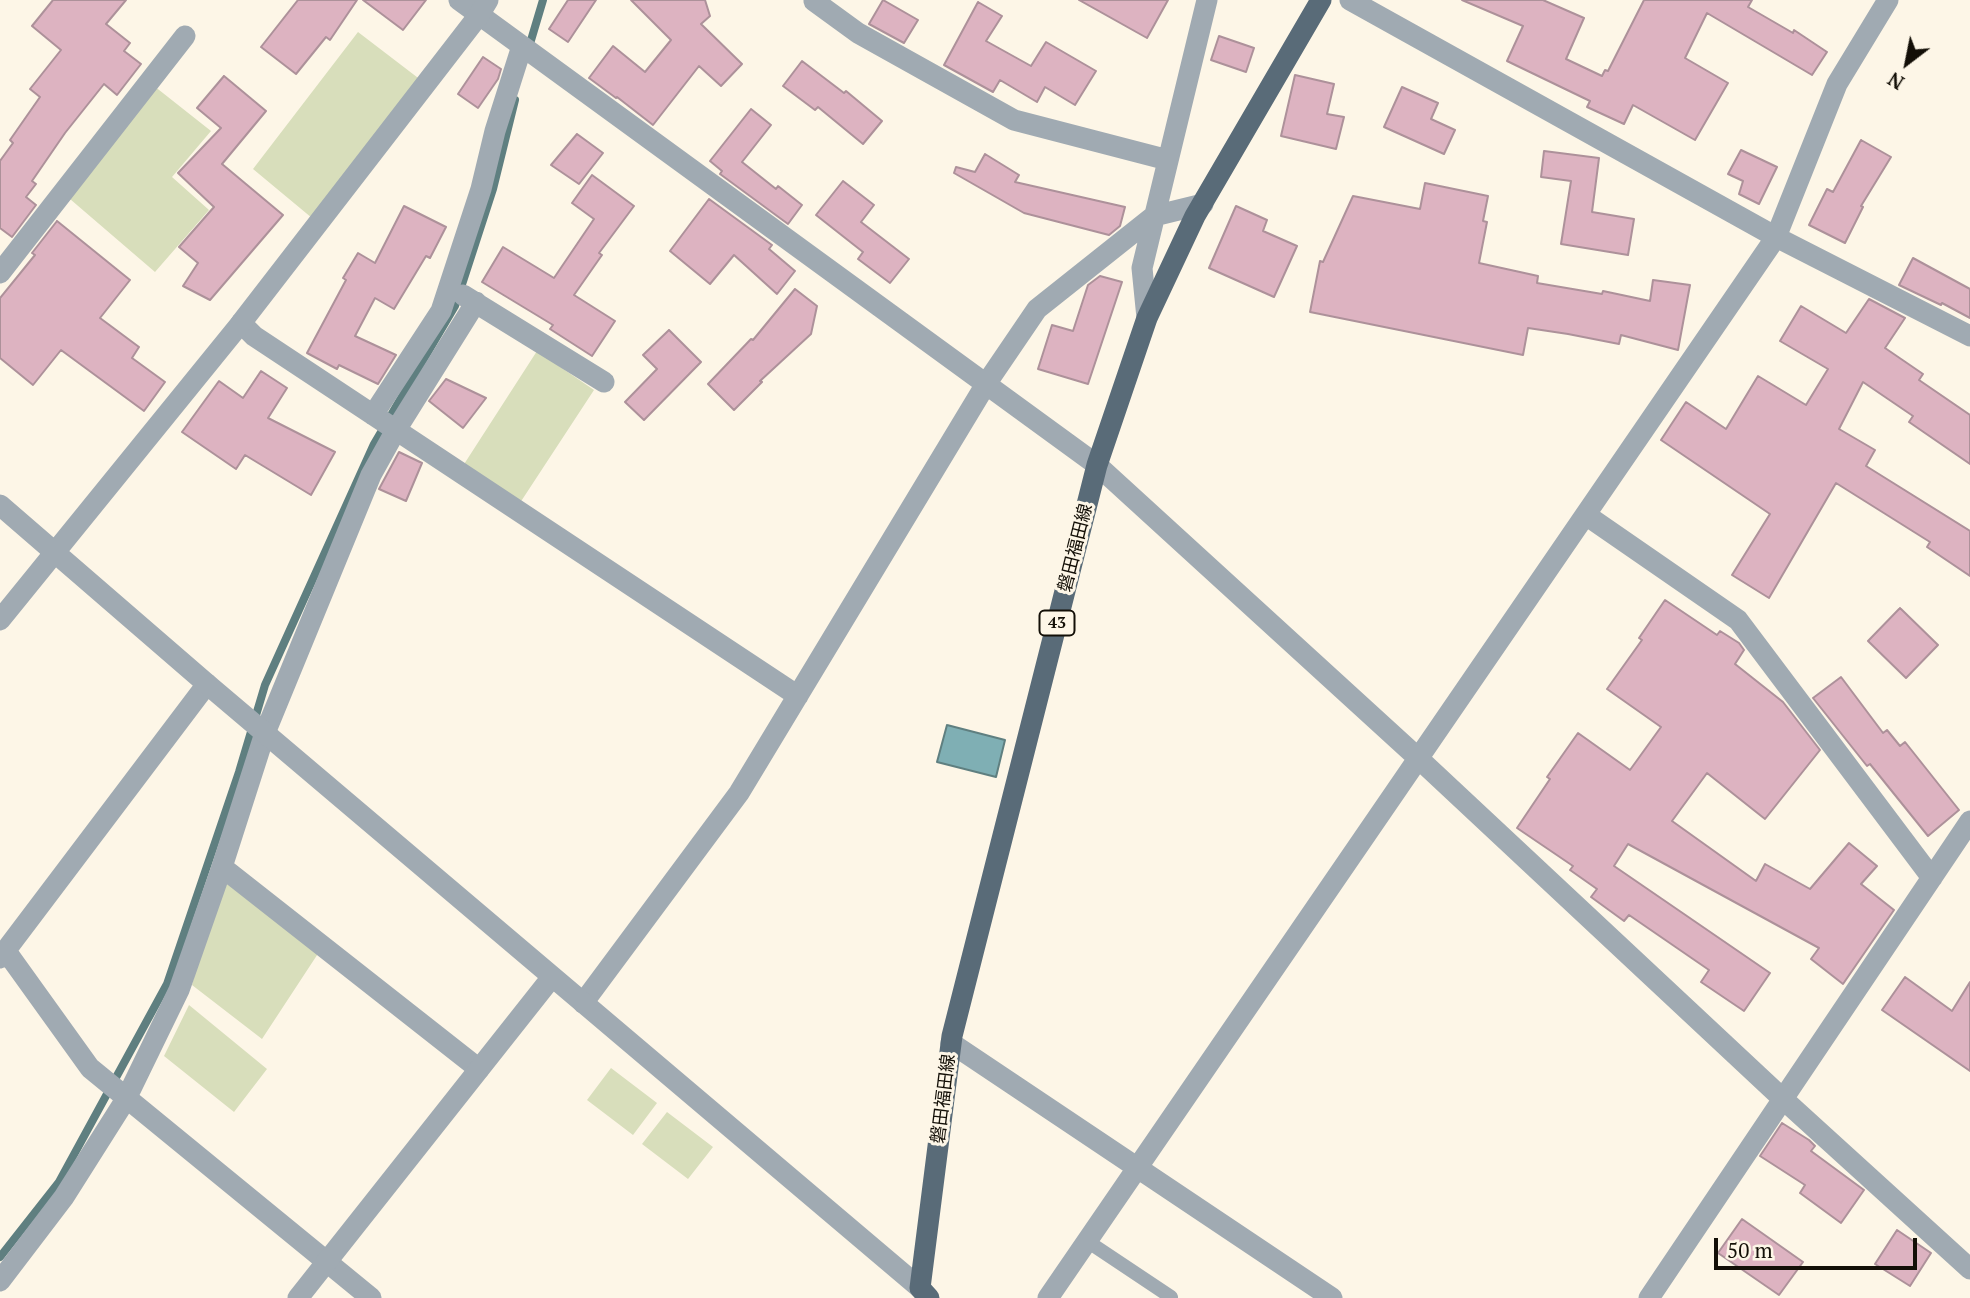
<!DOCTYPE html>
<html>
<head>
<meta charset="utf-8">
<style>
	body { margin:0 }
	#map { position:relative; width:1970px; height:1298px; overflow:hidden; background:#fdf6e7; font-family:"PT Serif",serif }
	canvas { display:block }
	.north { position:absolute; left:1872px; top:28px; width:70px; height:70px; -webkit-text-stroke:5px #fdf6e7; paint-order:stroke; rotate:212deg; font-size:19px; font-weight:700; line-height:28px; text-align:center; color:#130f07 }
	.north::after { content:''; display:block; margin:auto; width:24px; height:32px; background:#130f07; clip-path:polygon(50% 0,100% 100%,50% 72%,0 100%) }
	.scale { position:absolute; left:1714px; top:1238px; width:203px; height:32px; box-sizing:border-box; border:4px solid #130f07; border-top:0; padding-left:9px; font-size:21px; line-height:24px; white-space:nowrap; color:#130f07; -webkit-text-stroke:5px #fdf6e7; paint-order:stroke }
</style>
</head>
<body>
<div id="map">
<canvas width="1970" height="1298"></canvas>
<div class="north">N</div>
<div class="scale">50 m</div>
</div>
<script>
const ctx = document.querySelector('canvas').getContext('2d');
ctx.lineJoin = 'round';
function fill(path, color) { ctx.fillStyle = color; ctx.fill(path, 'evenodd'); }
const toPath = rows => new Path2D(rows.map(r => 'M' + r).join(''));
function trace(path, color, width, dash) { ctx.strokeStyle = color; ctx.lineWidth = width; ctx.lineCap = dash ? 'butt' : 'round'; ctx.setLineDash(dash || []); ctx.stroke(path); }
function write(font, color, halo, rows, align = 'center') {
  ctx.font = font + ' "PT Serif","Noto Sans JP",serif'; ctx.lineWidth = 6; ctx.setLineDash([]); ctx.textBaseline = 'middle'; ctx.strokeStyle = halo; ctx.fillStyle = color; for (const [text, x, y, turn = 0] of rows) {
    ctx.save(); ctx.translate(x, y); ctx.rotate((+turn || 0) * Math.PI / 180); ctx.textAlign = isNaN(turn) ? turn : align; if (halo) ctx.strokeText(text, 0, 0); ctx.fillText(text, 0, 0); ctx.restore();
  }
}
const green = toPath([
	[358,32,426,84,318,223,253,169],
	[149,82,211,131,172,177,209,210,155,272,63,193],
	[537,351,594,390,516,509,459,472],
	[222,867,323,946,262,1039,192,985],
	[189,1005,267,1069,234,1112,164,1056],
	[611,1068,657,1103,633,1135,587,1100],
	[667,1112,713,1147,688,1179,642,1144]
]);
const water = toPath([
	[947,725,1005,740,996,777,937,762,947,725]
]);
const stream = toPath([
	[529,47,543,0],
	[0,1257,59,1182,167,984,239,772,265,685,374,444,455,306,493,189,515,100]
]);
const building = toPath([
	[53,0,126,0,106,24,130,43,124,51,141,64,117,95,104,84,65,133,32,181,36,184,26,197,36,205,12,237,0,228,0,161,13,143,10,140,40,97,30,89,61,50,32,26,53,0],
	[298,0,357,0,330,40,326,37,296,74,261,47,298,0],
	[363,0,426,0,403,30,363,0],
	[568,0,596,0,568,42,549,29,568,0],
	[631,0,705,0,710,16,701,24,742,64,721,86,699,66,653,125,617,97,616,98,589,78,613,46,645,72,671,40,631,0],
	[883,0,918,20,904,43,869,24,883,0],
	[1079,0,1168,0,1147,38,1079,0],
	[1462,0,1543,0,1584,18,1566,59,1602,76,1605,70,1608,71,1644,0,1752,0,1748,7,1793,33,1794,30,1827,52,1812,75,1707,13,1685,58,1728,83,1695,140,1633,105,1624,124,1587,107,1590,101,1507,61,1523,26,1462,0],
	[978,2,1002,16,986,41,1031,66,1046,42,1096,71,1075,105,1045,87,1037,102,1000,80,993,92,944,65,978,2],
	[1219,36,1254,48,1246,72,1211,60,1219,36],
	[483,57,501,69,498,79,478,108,458,94,483,57],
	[802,61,844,93,846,91,882,121,863,144,818,107,815,110,783,86,802,61],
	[1295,75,1334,84,1327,114,1344,117,1336,149,1281,136,1295,75],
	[224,76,266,111,222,164,283,215,210,300,183,286,198,263,179,247,214,207,178,173,221,128,197,108,224,76],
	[1402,87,1438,103,1431,119,1455,130,1444,154,1384,127,1402,87],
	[751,109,771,125,742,162,776,189,778,186,802,205,788,224,720,174,722,171,710,161,751,109],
	[577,134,603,153,579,184,551,165,577,134],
	[1861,140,1891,157,1861,206,1863,207,1845,243,1809,225,1827,189,1833,192,1861,140],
	[1741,150,1777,167,1759,204,1739,194,1743,181,1728,174,1741,150],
	[1544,151,1599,158,1592,212,1634,219,1628,255,1561,244,1571,181,1541,177,1544,151],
	[985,154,1019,175,1015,182,1125,207,1120,226,1109,235,1024,213,954,173,956,167,975,172,985,154],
	[592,175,634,206,599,253,602,255,574,295,615,321,592,356,550,329,553,325,482,282,503,247,554,278,594,219,572,203,592,175],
	[843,181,874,205,861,222,909,259,890,283,858,259,863,252,816,215,843,181],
	[1425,183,1488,196,1483,221,1487,222,1479,263,1538,276,1537,283,1602,294,1603,291,1650,301,1653,280,1690,285,1678,350,1621,335,1619,344,1568,334,1528,328,1523,355,1310,312,1320,261,1323,262,1353,196,1420,209,1425,183],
	[709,199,772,245,769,249,795,271,777,294,734,255,710,284,670,251,709,199],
	[404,206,446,227,430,258,426,256,394,309,375,298,355,336,396,355,378,384,339,365,337,369,307,353,346,280,343,278,358,253,375,263,404,206],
	[1236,206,1267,220,1263,231,1297,246,1274,297,1209,268,1236,206],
	[57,221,130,280,100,318,139,347,132,358,165,382,144,411,61,350,33,385,0,358,0,298,35,255,32,253,57,221],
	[1913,258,1970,289,1970,318,1942,303,1941,305,1899,285,1913,258],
	[1100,276,1122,282,1088,384,1038,369,1052,325,1073,331,1088,285,1100,276],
	[795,289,817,306,811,334,760,381,762,382,734,410,708,384,751,339,753,340,795,289],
	[1869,299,1905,318,1885,348,1923,374,1919,380,1970,415,1970,464,1909,422,1913,416,1863,382,1839,429,1875,450,1866,466,1970,531,1970,576,1927,547,1930,542,1836,483,1769,598,1732,575,1770,514,1661,440,1686,402,1726,429,1758,376,1806,405,1828,369,1780,341,1801,306,1846,333,1869,299],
	[669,330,701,362,644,420,625,402,657,369,643,355,669,330],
	[261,371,287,388,268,418,335,452,311,495,245,455,236,469,182,432,219,381,243,398,261,371],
	[446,379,486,398,463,428,429,401,446,379],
	[399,452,422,463,406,501,379,489,399,452],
	[1665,600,1717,635,1720,631,1739,643,1744,650,1735,664,1783,702,1820,750,1765,819,1707,773,1672,821,1756,881,1765,864,1810,889,1849,843,1877,866,1861,884,1894,910,1843,984,1811,959,1819,948,1628,844,1614,866,1770,973,1744,1011,1701,982,1709,970,1629,915,1624,921,1591,897,1597,889,1570,870,1573,866,1517,828,1550,779,1547,777,1578,733,1630,770,1661,727,1607,689,1642,640,1639,638,1665,600],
	[1900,608,1938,645,1906,678,1868,641,1900,608],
	[1841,677,1883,733,1887,730,1900,746,1905,742,1959,810,1928,836,1870,764,1867,766,1813,698,1841,677],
	[1905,977,1952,1011,1970,982,1970,1071,1882,1010,1905,977],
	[1782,1123,1809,1140,1815,1146,1811,1151,1864,1190,1841,1223,1800,1193,1805,1185,1760,1156,1782,1123],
	[1742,1219,1803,1262,1779,1295,1718,1253,1742,1219],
	[1897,1230,1931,1253,1910,1286,1875,1264,1897,1230]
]);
const service = toPath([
	[1087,1241,1171,1297]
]);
const minor = toPath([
	[459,0,1097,465,1418,758,1783,1099,1970,1269],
	[1350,0,1776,237,1970,336],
	[814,1,858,33,1014,120,1168,160],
	[0,273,185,36],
	[463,295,604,382],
	[1147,318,1142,268,1207,0],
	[241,323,254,336,798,696],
	[373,415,441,311,481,189,495,131,522,46],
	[1586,515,1738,620,1932,878],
	[222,867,479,1069],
	[6,951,90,1068,371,1298],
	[0,958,207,684],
	[583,1003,739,793,986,384,1037,309,1154,216,1203,204],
	[951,1043,1332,1298],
	[0,1281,64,1197,126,1099,179,990,222,867,265,733,371,475,396,430,476,302],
	[1048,1298,1776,237,1837,84,1888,0],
	[1649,1298,1970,821]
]);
const tertiary = toPath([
	[0,505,207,684,920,1288],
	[0,620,241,323,479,15,488,0],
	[298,1298,552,977]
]);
const primary = toPath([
	[929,1298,920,1288,952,1036,1097,465,1147,318,1195,216,1321,0]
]);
const shields = [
	[1057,623,35]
];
const shieldNames = [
	["43",1057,623]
];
const streetNames = [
	["磐田福田線",1076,548,-76],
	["磐田福田線",944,1099,-83]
];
fill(green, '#d8debb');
fill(water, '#7fafb4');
trace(water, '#5f7f80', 2);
trace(stream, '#5f7f80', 8);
fill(building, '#ddb3c1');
trace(building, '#ad919a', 2);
trace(service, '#a0aab2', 14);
trace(minor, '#a0aab2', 21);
trace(tertiary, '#a0aab2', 21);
trace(primary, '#596b78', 21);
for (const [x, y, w] of shields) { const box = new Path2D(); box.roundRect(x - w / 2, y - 12.5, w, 25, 5); ctx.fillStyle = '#fdf6e7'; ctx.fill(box); trace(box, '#130f07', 2); }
write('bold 16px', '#130f07', null, shieldNames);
write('18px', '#130f07', '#fdf6e7', streetNames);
</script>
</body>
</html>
